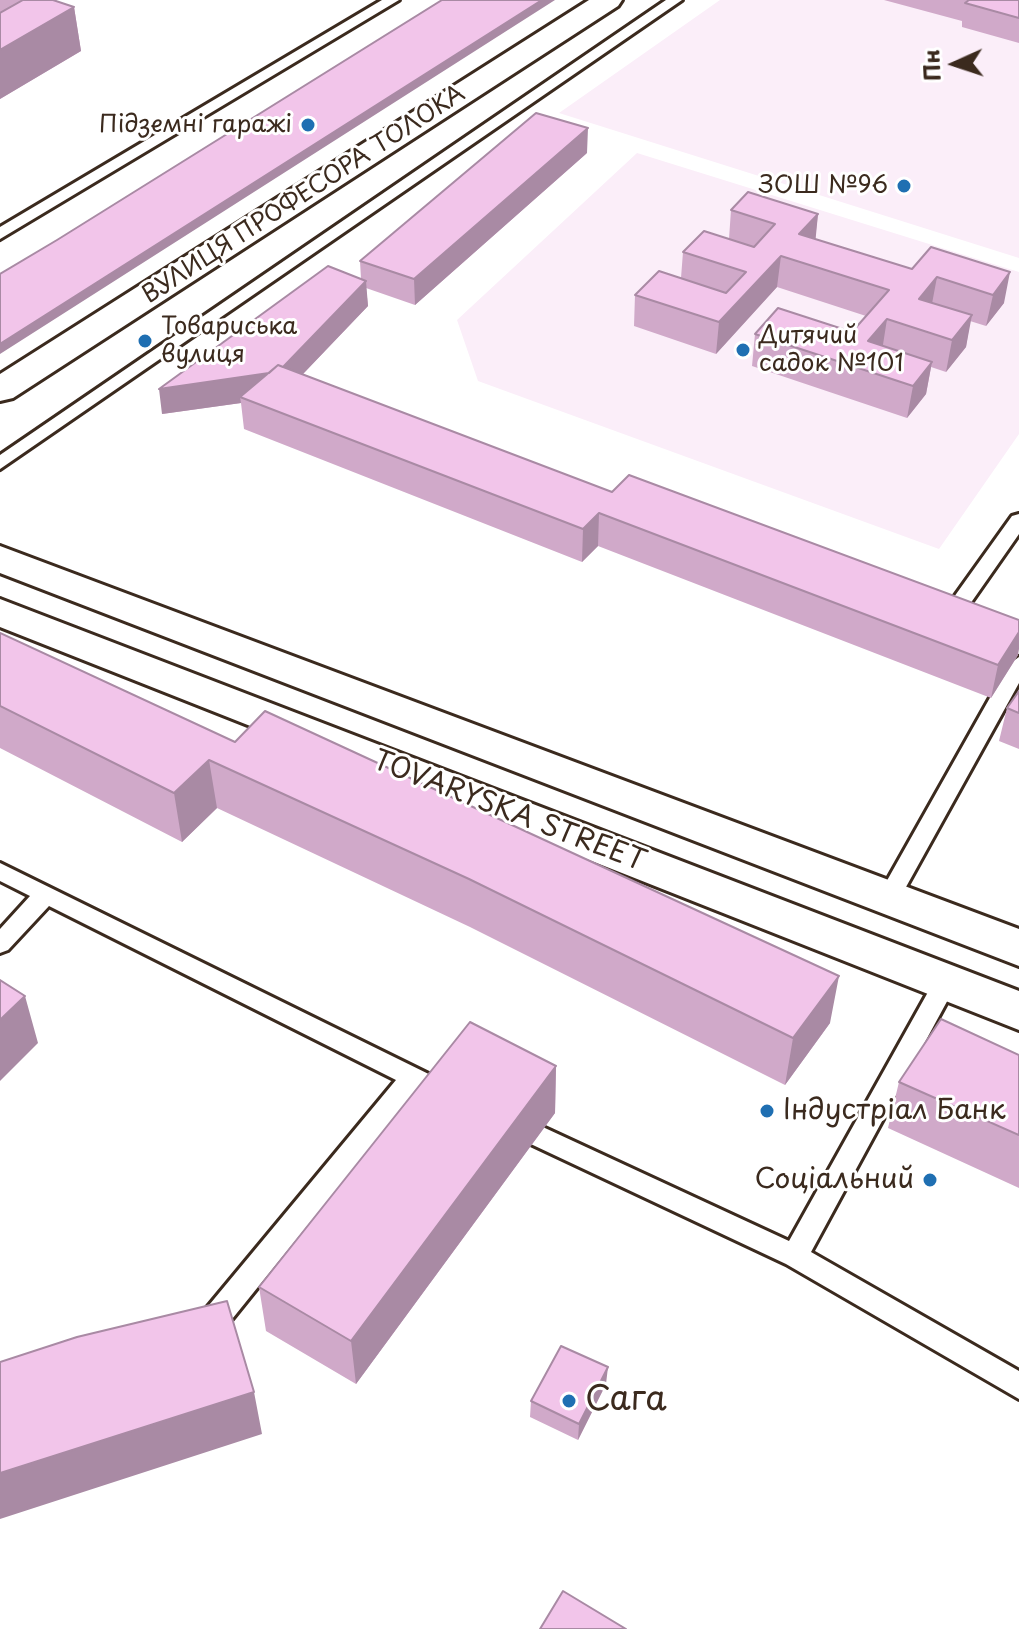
<!DOCTYPE html>
<html>
<head>
<meta charset="utf-8">
<style>
	body { margin:0 }
	#map { position:relative; width:1019px; height:1629px; overflow:hidden; background:#fff; font-family:"Playpen Sans",sans-serif }
	canvas { display:block }
	.north { position:absolute; left:915px; top:24px; width:80px; height:80px; -webkit-text-stroke:6px #fff; paint-order:stroke; rotate:267deg; font-size:22px; font-weight:700; line-height:32px; text-align:center; color:#3b2a1e }
	.north::after { content:''; display:block; margin:auto; width:28px; height:36px; background:#3b2a1e; clip-path:polygon(50% 0,100% 100%,50% 72%,0 100%) }
</style>
</head>
<body>
<div id="map">
<canvas width="1019" height="1629"></canvas>
<div class="north">Пн</div>
</div>
<script>
const ctx = document.querySelector('canvas').getContext('2d');
ctx.lineJoin = 'round';
function fill(path, color) { ctx.fillStyle = color; ctx.fill(path, 'evenodd'); }
const toPath = rows => new Path2D(rows.map(r => 'M' + r).join(''));
function trace(path, color, width, dash) { ctx.strokeStyle = color; ctx.lineWidth = width; ctx.lineCap = dash ? 'butt' : 'round'; ctx.setLineDash(dash || []); ctx.stroke(path); }
function write(font, color, halo, rows, align = 'center') {
  ctx.font = font + ' "Playpen Sans",sans-serif'; ctx.lineWidth = 6; ctx.setLineDash([]); ctx.textBaseline = 'middle'; ctx.strokeStyle = halo; ctx.fillStyle = color; for (const [text, x, y, turn = 0] of rows) {
    ctx.save(); ctx.translate(x, y); ctx.rotate((+turn || 0) * Math.PI / 180); ctx.textAlign = isNaN(turn) ? turn : align; if (halo) ctx.strokeText(text, 0, 0); ctx.fillText(text, 0, 0); ctx.restore();
  }
}
const built = toPath([
	[720,0,1019,0,1019,258,559,113],
	[637,153,1019,272,1019,434,939,549,478,381,457,320]
]);
const service = toPath([
	[382,0,399,0,0,239,0,227,382,0],
	[666,0,682,0,0,469,0,455,666,0],
	[1019,514,1019,534,963,614,949,614,946,609,949,604,1012,516,1019,514],
	[1019,657,1019,683,896,905,888,908,880,905,877,899,880,893,1009,664,1019,657],
	[0,863,455,1087,458,1094,455,1101,446,1104,416,1091,220,1334,210,1337,200,1334,196,1325,200,1316,396,1080,49,906,8,950,0,953,0,929,30,896,0,881,0,863],
	[945,974,953,976,957,983,811,1252,1019,1371,1019,1399,786,1264,501,1130,497,1123,501,1116,510,1113,519,1116,789,1241,937,976,945,974]
]);
const tertiary = toPath([
	[589,0,622,0,618,6,13,398,0,401,0,374,589,0],
	[0,546,1019,929,1019,966,0,573,0,546],
	[0,599,1019,991,1019,1030,0,627,0,599]
]);
const wall = toPath([
	[0,0,53,0,74,7,81,51,0,99],
	[884,0,1019,0,1019,43,962,27,962,21],
	[587,153,415,305,366,288,368,306,303,374,1018,655,991,698,598,546,582,562,244,429,241,403,162,414,361,279,360,261],
	[731,210,818,214,815,239,912,269,931,247,1004,303,986,326,970,321,966,347,946,372,931,367,926,394,907,418,752,366,755,334,852,332,866,316,777,287,716,354,634,326,635,295,681,278,683,252,729,239],
	[0,633,830,1023,785,1085,470,927,217,808,182,842,0,748],
	[1019,691,1019,749,999,741,1007,708],
	[1019,1055,1019,1188,888,1128,899,1082],
	[556,1066,555,1113,356,1384,266,1331,259,1287],
	[606,1384,578,1440,530,1417,531,1401]
]);
const shadedWall = toPath([
	[542,0,555,0,0,354,0,344],
	[74,7,81,51,0,99,0,50],
	[588,128,587,153,415,305,414,279],
	[818,214,815,245,799,234],
	[781,256,777,287,716,354,719,322],
	[1010,272,1004,303,986,326,993,295],
	[937,277,931,309,919,299],
	[366,281,368,306,281,397,240,397,241,403,162,414,159,389],
	[972,315,966,347,946,372,952,340],
	[887,319,882,351,868,341],
	[932,362,926,394,907,418,913,386],
	[599,513,598,546,582,562,583,529],
	[1019,632,1019,649,1018,655,991,698,998,665],
	[209,760,217,808,182,842,174,793],
	[839,976,830,1023,785,1085,793,1038],
	[25,996,38,1043,0,1081,0,1020],
	[556,1066,555,1113,356,1384,351,1341],
	[608,1367,606,1384,578,1440,579,1424],
	[254,1392,262,1434,0,1519,0,1473]
]);
const building = toPath([
	[23,0,53,0,74,7,0,50,0,13,23,0],
	[442,0,542,0,0,344,0,274,57,240,442,0],
	[969,0,1019,0,1019,18,965,3,969,0],
	[536,113,588,128,414,279,360,261,536,113],
	[748,192,818,214,799,234,912,269,931,247,1010,272,993,295,937,277,919,299,972,315,952,340,887,319,868,341,932,362,913,386,755,334,778,308,852,332,889,290,781,256,719,322,635,295,659,271,726,293,746,272,683,252,704,231,754,247,775,224,731,210,748,192],
	[328,266,366,281,283,367,278,365,269,373,159,389,328,266],
	[278,365,612,492,629,475,1019,620,1019,632,998,665,599,513,583,529,240,397,278,365],
	[0,633,235,742,265,711,839,976,793,1038,469,879,209,760,174,793,0,706,0,633],
	[1019,691,1019,713,1007,708,1019,691],
	[0,980,25,996,0,1020,0,980],
	[941,1019,1019,1055,1019,1135,899,1082,941,1019],
	[470,1022,556,1066,351,1341,259,1287,470,1022],
	[227,1301,254,1392,0,1473,0,1362,77,1337,227,1301],
	[561,1346,608,1367,579,1424,531,1401,561,1346],
	[563,1591,626,1629,540,1629,563,1591]
]);
const markers = [
	[308,125,8,"#1f6fb2"],
	[904,186,8,"#1f6fb2"],
	[145,341,8,"#1f6fb2"],
	[743,350,8,"#1f6fb2"],
	[767,1111,8,"#1f6fb2"],
	[930,1180,8,"#1f6fb2"],
	[569,1401,8,"#1f6fb2"]
];
const farPoinames = [
	["Підземні гаражі",292,125],
	["ЗОШ №96",888,186],
	["Товариська",161,327,"left"],
	["вулиця",161,355,"left"],
	["Дитячий",759,336,"left"],
	["садок №101",759,364,"left"]
];
const farStreetnames = [
	["ВУЛИЦЯ ПРОФЕСОРА ТОЛОКА",304,195,-33]
];
const streetNames = [
	["TOVARYSKA STREET",509,812,21]
];
const poiNames = [
	["Індустріал Банк",783,1111],
	["Соціальний",914,1180,"right"]
];
const nearPoinames = [
	["Сага",585,1401]
];
fill(built, '#fbeef9');
trace(service, '#3b2a1e', 6);
trace(tertiary, '#3b2a1e', 6);
fill(service, '#fff');
fill(tertiary, '#fff');
fill(wall, '#d0a9c9');
fill(shadedWall, '#a98aa4');
fill(building, '#f2c5ea');
trace(building, '#a98aa4', 2);
for (const [x, y, r, color] of markers) { const dot = new Path2D(); dot.arc(x, y, r, 0, 2 * Math.PI); ctx.fillStyle = color; ctx.fill(dot); trace(dot, '#fff', 3); }
write('24px', '#3b2a1e', '#fff', farPoinames, 'right');
write('24px', '#3b2a1e', '#fff', farStreetnames);
write('28px', '#3b2a1e', '#fff', streetNames);
write('28px', '#3b2a1e', '#fff', poiNames, 'left');
write('34px', '#3b2a1e', '#fff', nearPoinames, 'left');
</script>
</body>
</html>
